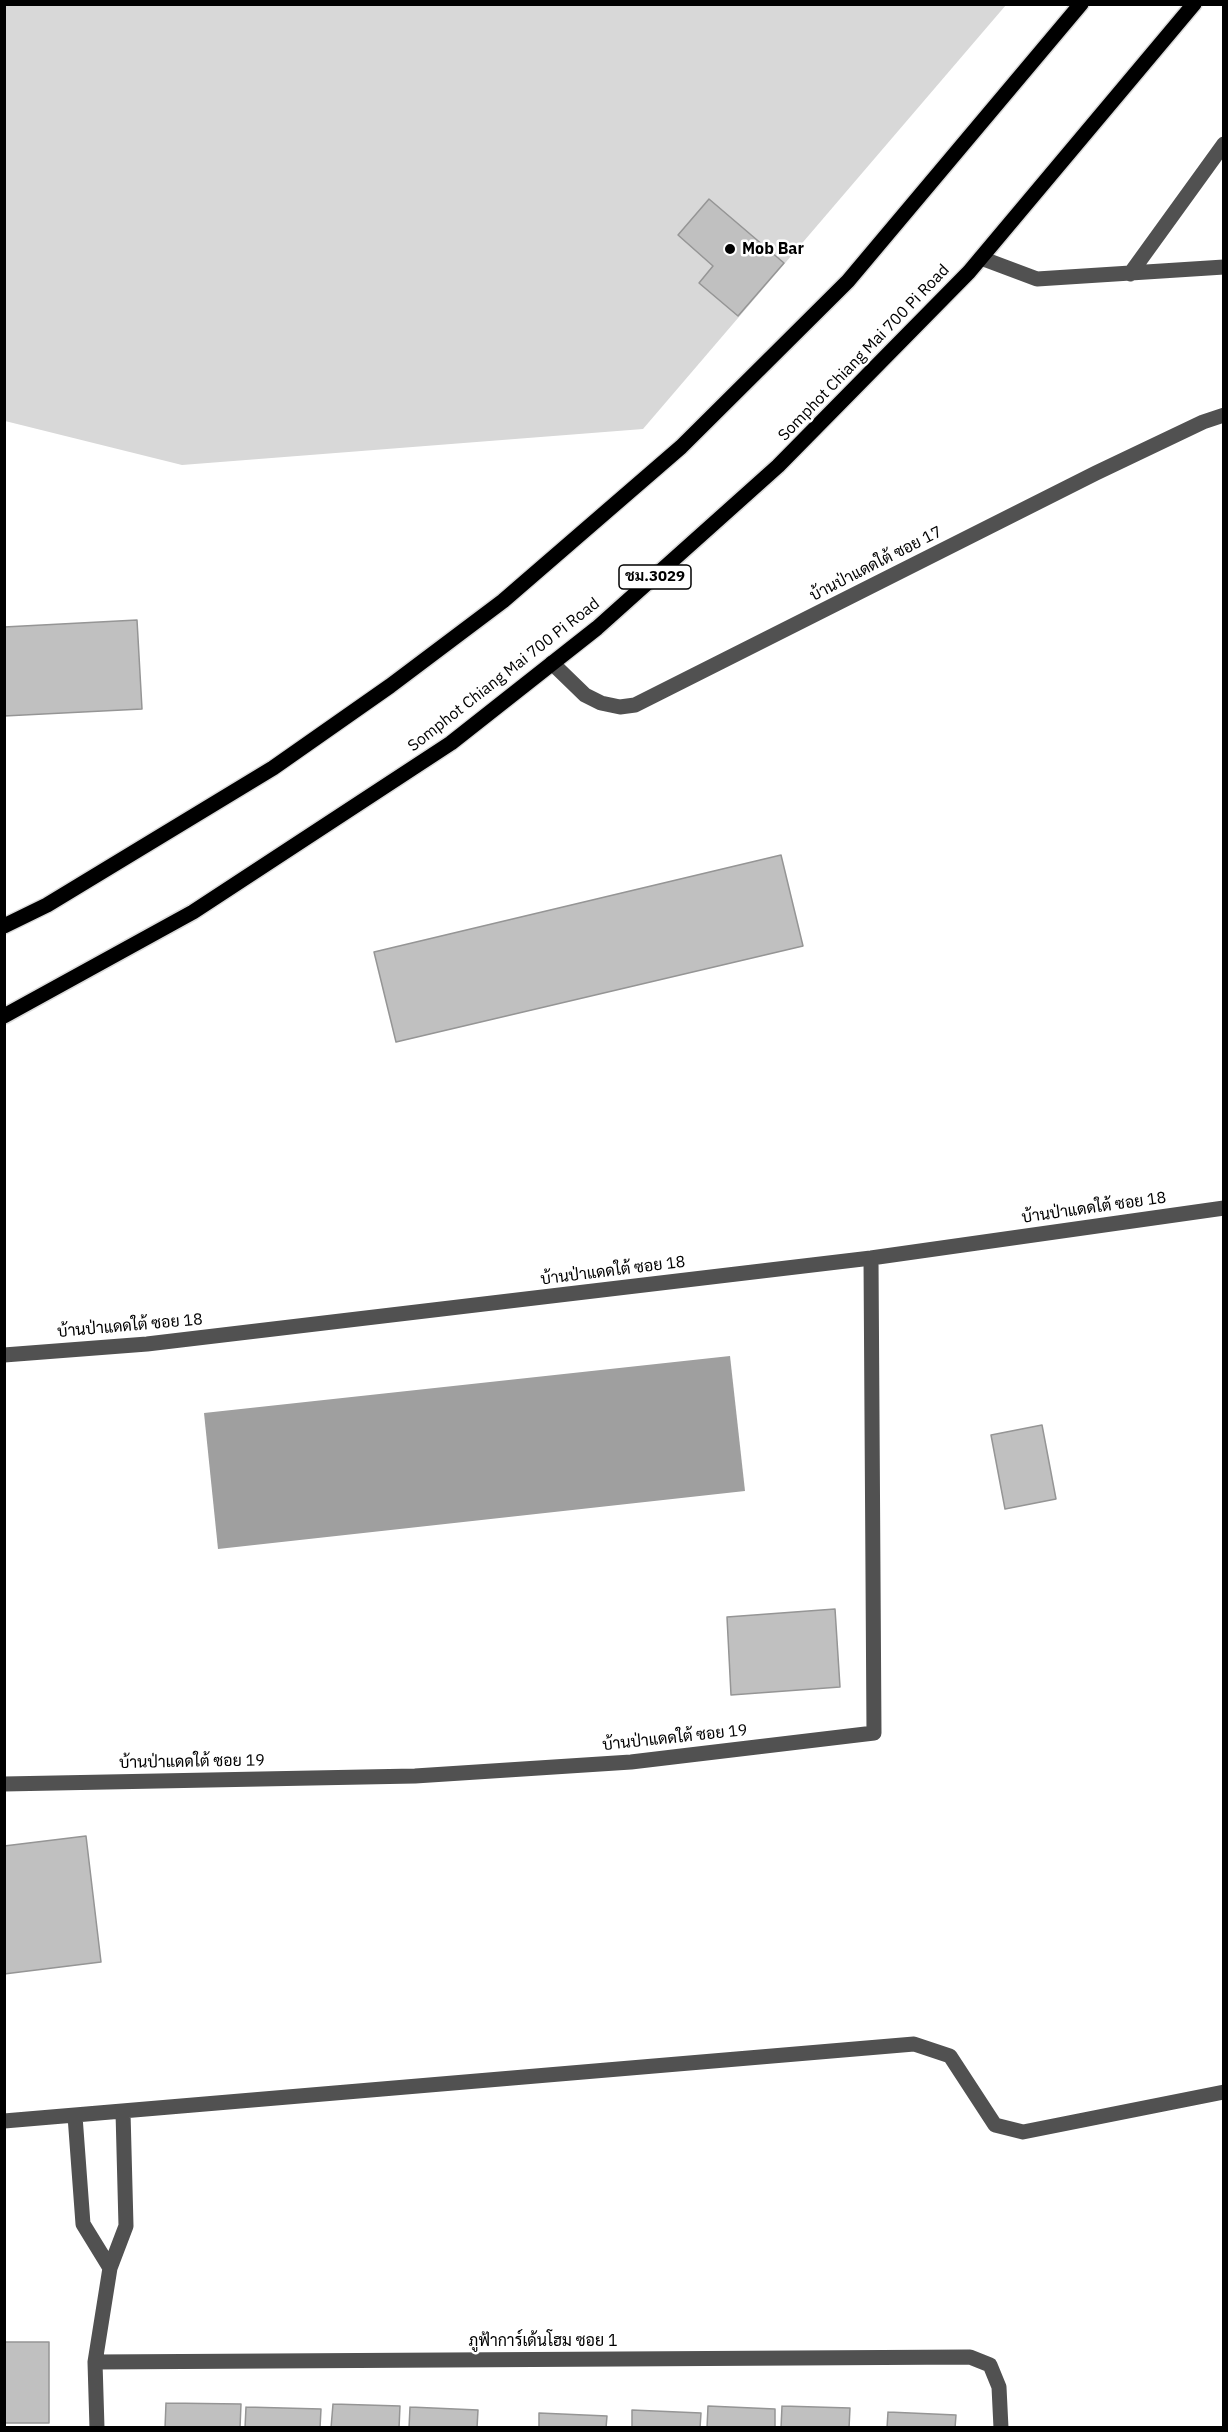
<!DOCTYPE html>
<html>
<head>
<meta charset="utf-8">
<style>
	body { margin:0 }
	#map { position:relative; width:1228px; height:2432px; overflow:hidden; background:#fff; font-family:"IBM Plex Sans",sans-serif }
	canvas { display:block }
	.frame { position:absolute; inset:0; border:6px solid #000; pointer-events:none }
</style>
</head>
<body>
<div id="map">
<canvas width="1228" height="2432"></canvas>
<div class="frame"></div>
</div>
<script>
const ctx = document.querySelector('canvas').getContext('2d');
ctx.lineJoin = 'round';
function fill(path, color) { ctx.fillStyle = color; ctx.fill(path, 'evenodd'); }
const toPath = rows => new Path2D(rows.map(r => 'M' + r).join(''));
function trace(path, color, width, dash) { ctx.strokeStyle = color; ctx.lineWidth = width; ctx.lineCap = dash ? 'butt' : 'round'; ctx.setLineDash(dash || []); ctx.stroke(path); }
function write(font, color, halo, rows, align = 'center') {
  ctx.font = font + ' "IBM Plex Sans",Sarabun,sans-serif'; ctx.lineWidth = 5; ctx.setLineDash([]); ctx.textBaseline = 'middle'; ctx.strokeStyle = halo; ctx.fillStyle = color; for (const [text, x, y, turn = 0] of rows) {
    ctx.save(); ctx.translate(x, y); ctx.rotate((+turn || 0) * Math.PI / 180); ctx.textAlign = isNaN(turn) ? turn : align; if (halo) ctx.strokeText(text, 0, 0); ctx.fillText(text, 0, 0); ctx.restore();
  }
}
const green = toPath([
	[5,5,1006,5,643,429,182,465,5,421]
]);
const water = toPath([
	[730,1356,745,1491,218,1549,204,1413]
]);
const building = toPath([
	[709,199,784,263,738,316,699,283,713,266,678,235,709,199],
	[137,620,142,709,4,716,4,627,137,620],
	[781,855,803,946,396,1042,374,952,781,855],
	[1042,1425,1056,1499,1005,1509,991,1435,1042,1425],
	[835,1609,840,1687,731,1695,727,1617,835,1609],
	[86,1836,101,1962,4,1974,4,1846,86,1836],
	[4,2342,49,2342,49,2423,4,2423,4,2342],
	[166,2403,241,2404,240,2428,165,2428,166,2403],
	[333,2404,400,2406,399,2428,331,2428,333,2404],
	[708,2406,775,2409,775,2428,707,2428,708,2406],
	[782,2406,850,2408,849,2428,781,2428,782,2406],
	[246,2407,321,2409,320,2428,245,2428,246,2407],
	[410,2407,478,2410,477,2428,409,2428,410,2407],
	[632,2410,701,2413,700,2428,632,2428,632,2410],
	[888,2412,956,2415,955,2428,887,2428,888,2412],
	[539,2413,607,2416,606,2428,539,2428,539,2413]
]);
const minor = toPath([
	[981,258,1037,279,1224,267],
	[1130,274,1224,144],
	[552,663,585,695,601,703,620,707,635,705,1096,473,1203,422,1224,415],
	[4,1355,147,1344,871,1258,1224,1208],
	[4,1784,415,1776,631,1762,874,1733,871,1258],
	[75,2116,83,2224,110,2268],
	[4,2121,914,2044,950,2056,995,2125,1023,2132,1224,2092],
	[95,2362,970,2357,990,2365,999,2387,1001,2428],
	[97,2428,95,2362,110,2268,126,2226,123,2112]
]);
const major = toPath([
	[4,926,47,905,273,768,390,686,503,601,681,447,848,281,1081,4],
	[4,1016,193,912,451,743,597,628,778,466,969,272,1194,4]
]);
const markers = [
	[730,249,6,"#000"]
];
const shields = [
	[655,577,72]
];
const shieldNames = [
	["ชม.3029",655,577]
];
const poiNames = [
	["Mob Bar",742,249]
];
const streetNames = [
	["Somphot Chiang Mai 700 Pi Road",864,353,-46],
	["บ้านป่าแดดใต้ ซอย 17",876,564,-27],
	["Somphot Chiang Mai 700 Pi Road",504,675,-38],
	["บ้านป่าแดดใต้ ซอย 18",1094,1208,-8],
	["บ้านป่าแดดใต้ ซอย 18",613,1271,-7],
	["บ้านป่าแดดใต้ ซอย 18",130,1326,-5],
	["บ้านป่าแดดใต้ ซอย 19",675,1738,-6],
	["บ้านป่าแดดใต้ ซอย 19",192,1762,-1],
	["ภูฟ้าการ์เด้นโฮม ซอย 1",543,2341]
];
fill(green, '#d8d8d8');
fill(water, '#9f9f9f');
fill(building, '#c0c0c0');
trace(building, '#959595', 1.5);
trace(major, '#dbdbdb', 18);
trace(minor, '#515151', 15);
trace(major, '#000', 15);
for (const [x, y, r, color] of markers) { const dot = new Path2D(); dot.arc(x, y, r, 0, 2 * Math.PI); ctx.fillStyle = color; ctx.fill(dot); trace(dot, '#fff', 2); }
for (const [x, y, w] of shields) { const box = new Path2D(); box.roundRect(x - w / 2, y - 12, w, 24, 4.5); ctx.fillStyle = '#fff'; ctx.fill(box); trace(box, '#000', 1.5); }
write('bold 15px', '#000', null, shieldNames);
write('bold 16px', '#000', '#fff', poiNames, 'left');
write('16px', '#000', '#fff', streetNames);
</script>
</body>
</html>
